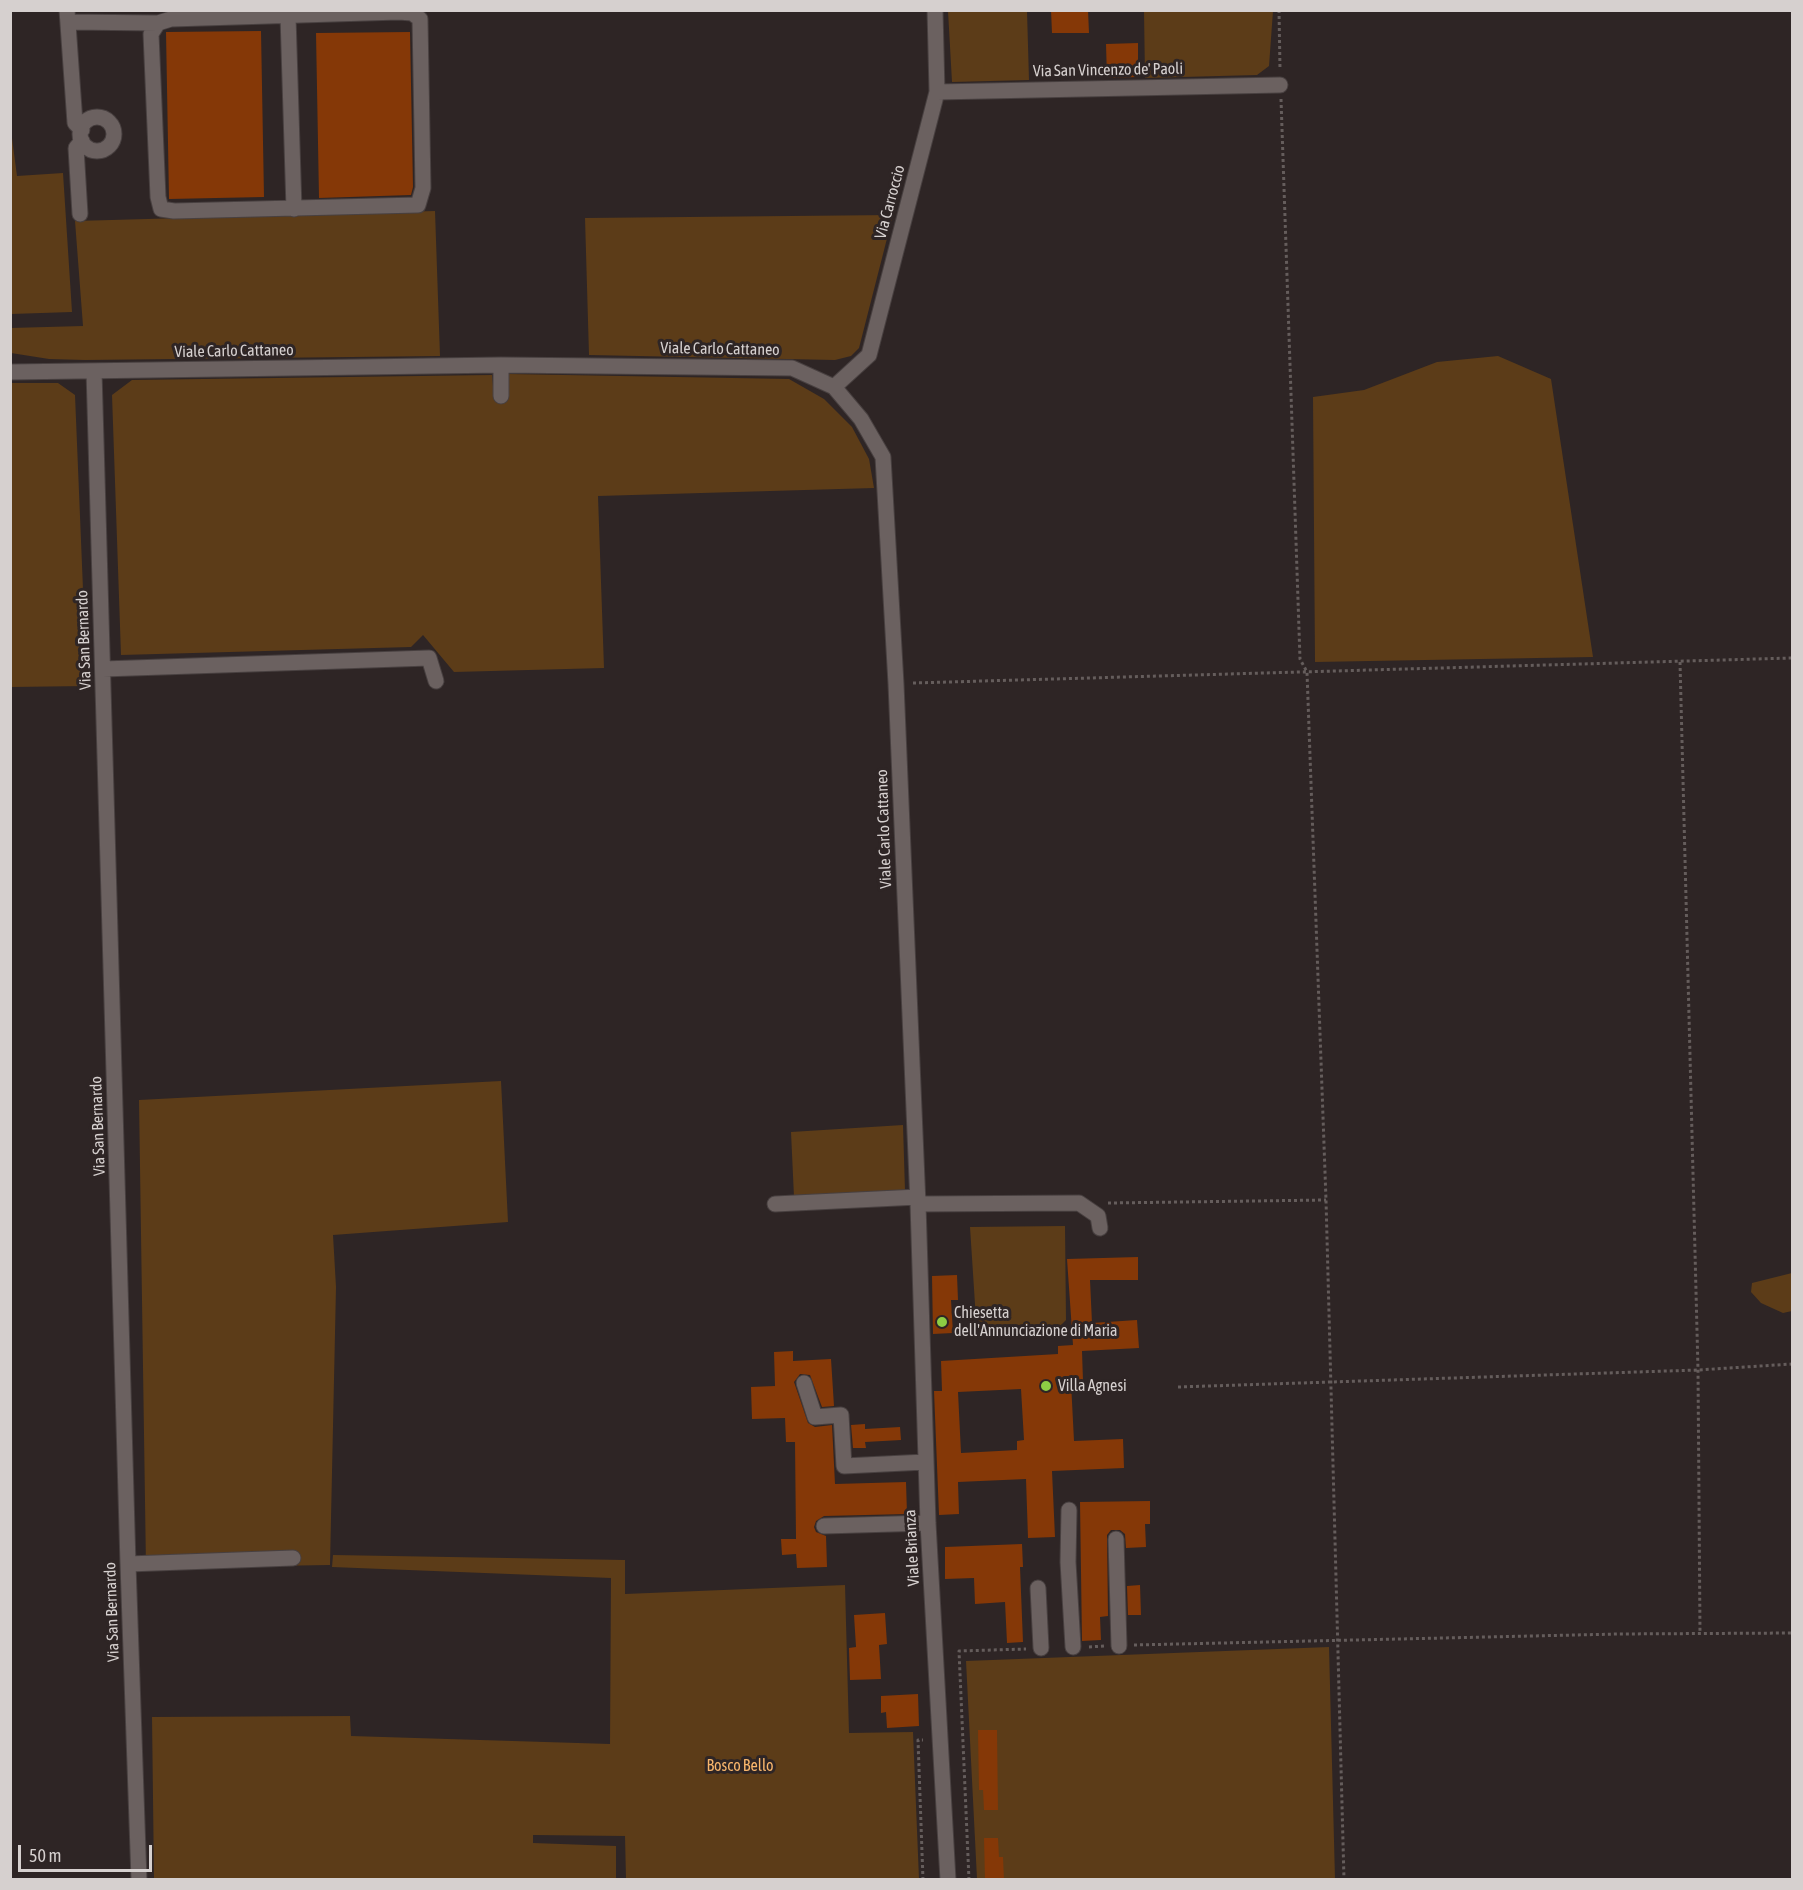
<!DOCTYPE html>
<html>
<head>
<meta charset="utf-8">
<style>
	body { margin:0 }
	#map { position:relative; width:1803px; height:1890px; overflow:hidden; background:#2e2525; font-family:"Asap Condensed",sans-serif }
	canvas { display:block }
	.frame { position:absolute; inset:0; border:12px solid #d6d0cf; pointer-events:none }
	.scale { position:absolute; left:18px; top:1845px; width:134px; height:27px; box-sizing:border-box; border:3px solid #d6d0cf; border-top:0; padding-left:8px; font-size:18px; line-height:21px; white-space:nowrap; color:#d6d0cf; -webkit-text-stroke:4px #2e2525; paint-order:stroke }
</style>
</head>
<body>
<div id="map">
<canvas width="1803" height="1890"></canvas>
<div class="frame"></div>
<div class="scale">50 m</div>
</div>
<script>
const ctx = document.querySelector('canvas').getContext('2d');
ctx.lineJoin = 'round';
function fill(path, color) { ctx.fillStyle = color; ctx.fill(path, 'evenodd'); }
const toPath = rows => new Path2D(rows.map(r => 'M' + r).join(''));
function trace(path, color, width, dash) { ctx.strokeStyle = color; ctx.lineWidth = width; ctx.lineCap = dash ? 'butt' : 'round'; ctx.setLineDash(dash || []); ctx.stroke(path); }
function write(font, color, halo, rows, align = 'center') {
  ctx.font = font + ' "Asap Condensed",sans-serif'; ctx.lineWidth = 6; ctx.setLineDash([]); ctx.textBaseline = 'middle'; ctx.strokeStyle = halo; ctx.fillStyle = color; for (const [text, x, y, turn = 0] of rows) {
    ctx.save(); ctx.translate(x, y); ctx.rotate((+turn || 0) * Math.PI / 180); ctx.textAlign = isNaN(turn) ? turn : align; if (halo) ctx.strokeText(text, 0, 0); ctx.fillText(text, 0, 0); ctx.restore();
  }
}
const green = toPath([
	[948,11,1027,11,1029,80,952,82],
	[1144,11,1273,11,1269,66,1257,75,1145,78],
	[11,138,12,138,17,176,63,173,72,312,11,314],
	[435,211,440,356,85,360,49,359,11,353,10,328,83,326,75,221],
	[893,215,859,348,851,356,835,360,589,355,585,218],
	[1498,356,1551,379,1593,657,1315,662,1313,397,1364,390,1437,362],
	[508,374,789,379,824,399,852,427,869,459,874,488,598,496,604,668,454,672,423,635,411,647,121,655,112,395,132,380,492,375,494,396,509,396],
	[10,383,58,383,75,395,87,686,11,687],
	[501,1081,508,1222,333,1235,336,1287,330,1565,146,1568,139,1100],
	[903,1125,905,1191,794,1197,791,1132],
	[1065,1226,1066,1320,1055,1331,977,1335,970,1227],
	[1792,1273,1792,1311,1783,1313,1761,1303,1751,1292,1752,1283],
	[333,1555,625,1560,625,1594,845,1585,849,1733,913,1732,919,1879,626,1879,625,1836,533,1835,533,1843,616,1846,616,1879,154,1879,152,1717,350,1716,351,1736,610,1744,611,1578,332,1567],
	[1329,1647,1335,1879,977,1879,966,1661]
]);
const building = toPath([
	[1051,10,1088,10,1089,33,1052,33],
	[261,31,264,197,169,199,166,32],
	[410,32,413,187,411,195,319,198,316,33],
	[1138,43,1138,77,1107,78,1106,44],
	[1138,1257,1138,1280,1090,1280,1092,1323,1137,1320,1139,1348,1082,1351,1083,1381,1071,1382,1074,1441,1123,1439,1124,1468,1052,1471,1055,1537,1028,1538,1026,1479,958,1482,959,1514,939,1515,934,1391,942,1391,941,1361,1058,1354,1058,1346,1073,1345,1067,1259],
	[1021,1389,1024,1440,1017,1441,1017,1450,961,1453,958,1392],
	[957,1275,958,1300,951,1300,953,1333,933,1334,932,1276],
	[793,1351,793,1361,831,1359,834,1406,822,1407,810,1375,800,1374,794,1382,808,1423,815,1427,832,1425,835,1484,906,1482,907,1514,824,1516,816,1521,814,1527,816,1532,826,1536,827,1567,797,1568,796,1554,782,1555,781,1539,796,1539,795,1442,786,1442,785,1418,752,1419,751,1387,775,1386,774,1352],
	[865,1424,865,1429,900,1427,901,1440,865,1442,866,1448,853,1448,851,1425],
	[1150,1501,1150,1524,1145,1524,1146,1547,1126,1548,1125,1534,1120,1530,1111,1530,1107,1535,1108,1616,1100,1617,1101,1640,1082,1641,1080,1502],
	[1022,1544,1023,1567,1020,1567,1023,1642,1007,1643,1005,1602,975,1604,974,1578,945,1579,945,1547],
	[1140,1585,1141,1615,1128,1615,1127,1586],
	[885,1613,887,1644,879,1645,881,1679,850,1680,849,1648,856,1647,854,1615],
	[918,1694,919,1726,887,1728,886,1712,881,1713,881,1696],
	[978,1730,997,1730,998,1810,984,1810,983,1790,979,1790],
	[984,1838,998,1838,999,1857,1003,1857,1004,1880,985,1880]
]);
const path = toPath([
	[1279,10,1280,69],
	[1281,99,1300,659,1307,672,1326,1200,1344,1880],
	[1680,662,1698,1370,1700,1633],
	[913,683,1792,658],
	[1108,1203,1326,1200],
	[1178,1387,1698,1370,1792,1364],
	[1134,1645,1619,1634,1792,1633],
	[1089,1647,1104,1646],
	[923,1880,918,1740,923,1740],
	[969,1880,959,1651,1026,1649]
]);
const minor = toPath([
	[67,10,75,123,82,130],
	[399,12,412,13,420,19,423,188,418,205,174,211,161,209,158,197,151,34,158,23,171,19,399,12],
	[288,16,294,209],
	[68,22,158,23],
	[937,92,1280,85],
	'80 134a17 17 0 1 1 34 0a17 17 0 1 1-34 0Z',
	[80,214,76,148,82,141],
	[94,371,128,1564,139,1880],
	[10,372,501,365,792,368,834,387,861,419,883,457,896,684,918,1204,928,1523,948,1880],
	[834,387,869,355,937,92,935,10],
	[501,396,501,365],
	[103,669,429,658,436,681],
	[775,1204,918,1197],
	[918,1204,1079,1203,1098,1216,1100,1228],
	[804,1383,815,1417,841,1415,844,1466,925,1462],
	[1069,1510,1068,1562,1073,1647],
	[824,1526,928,1523],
	[1116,1539,1119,1646],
	[128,1564,293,1558],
	[1038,1588,1041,1648]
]);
const markers = [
	[942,1322,6,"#8dce44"],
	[1046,1386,6,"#8dce44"]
];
const streetNames = [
	["Via San Vincenzo de' Paoli",1108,70,-1],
	["Via Carroccio",890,202,-75],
	["Viale Carlo Cattaneo",720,349,1],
	["Viale Carlo Cattaneo",234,351,-1],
	["Via San Bernardo",84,640,-92],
	["Viale Carlo Cattaneo",884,829,-92],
	["Via San Bernardo",98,1126,-92],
	["Viale Brianza",912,1548,-93],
	["Via San Bernardo",112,1612,-92]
];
const poiNames = [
	["Chiesetta",954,1313],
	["dell'Annunciazione di Maria",954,1331],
	["Villa Agnesi",1058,1386]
];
const parkNames = [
	["Bosco Bello",740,1766]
];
fill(green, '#5c3c18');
fill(building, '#853807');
trace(minor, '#484040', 17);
trace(path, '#655d5c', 3, [3, 3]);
trace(minor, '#6b6160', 15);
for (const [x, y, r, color] of markers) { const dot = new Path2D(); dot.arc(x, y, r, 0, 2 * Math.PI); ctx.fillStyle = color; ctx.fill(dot); trace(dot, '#2e2525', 2); }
write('16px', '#d6d0cf', '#2e2525', streetNames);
write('16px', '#d6d0cf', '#2e2525', poiNames, 'left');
write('16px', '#f9b66c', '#2e2525', parkNames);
</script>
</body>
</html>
